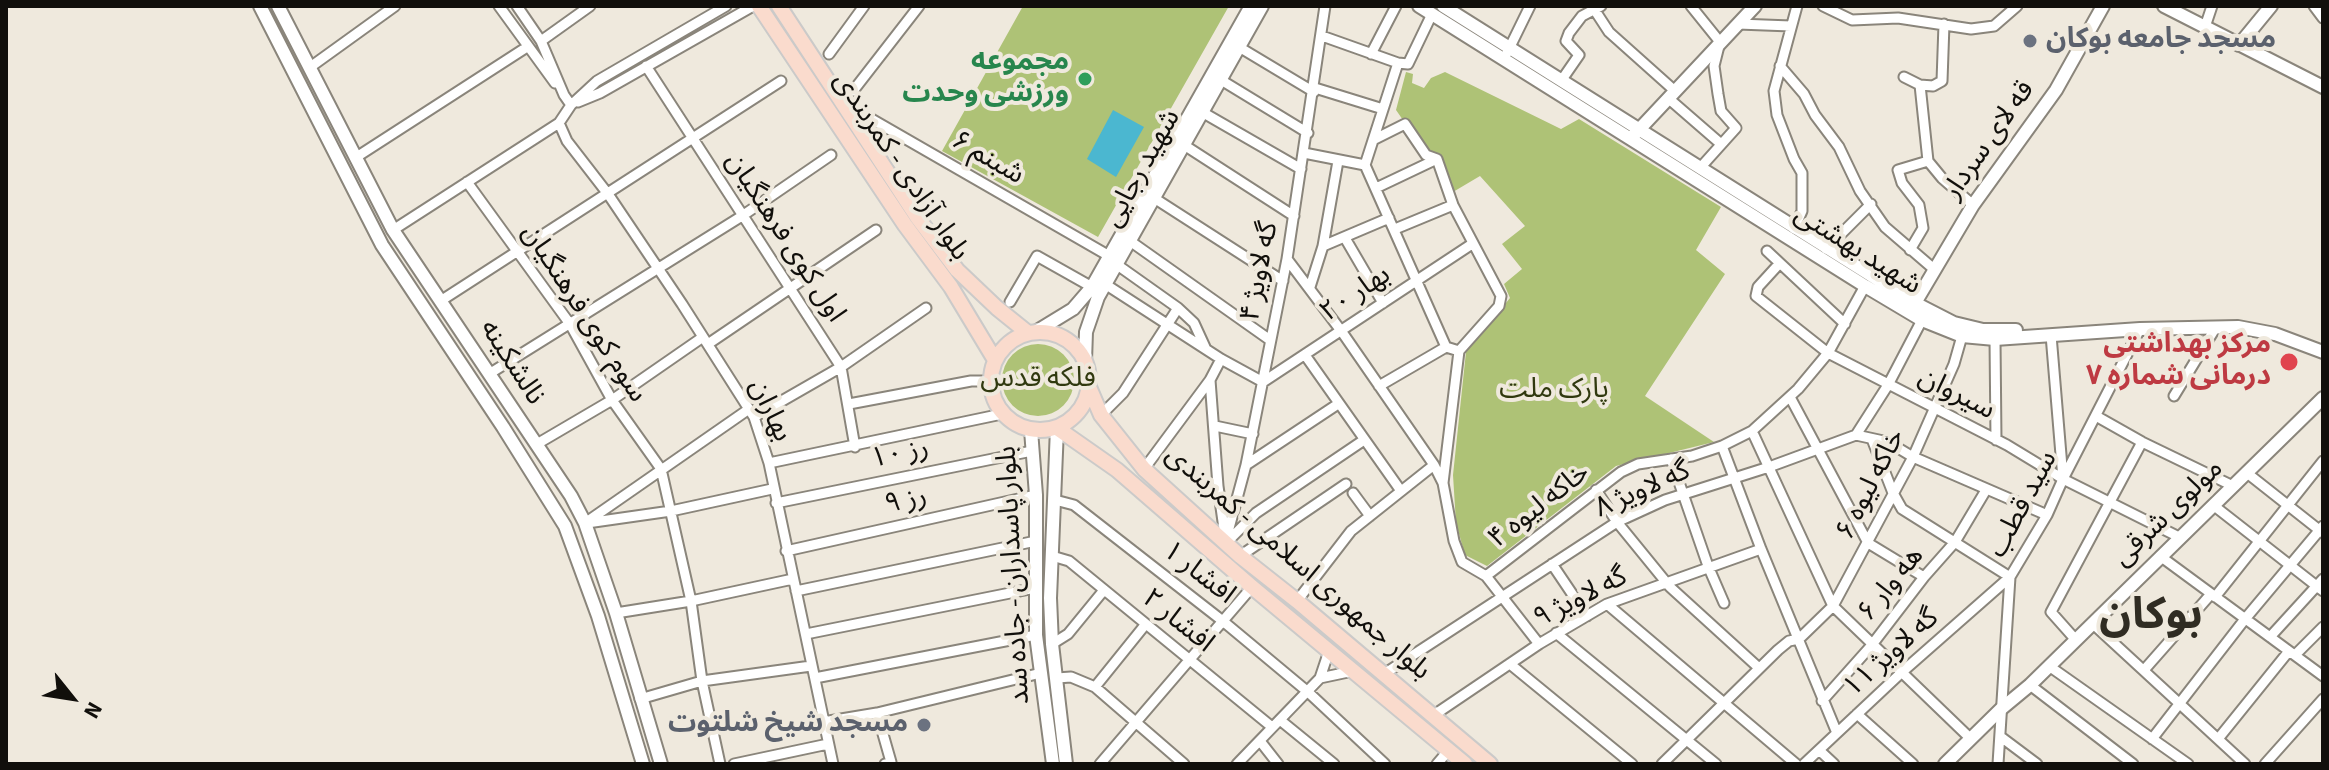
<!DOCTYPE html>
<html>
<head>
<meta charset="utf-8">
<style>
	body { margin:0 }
	#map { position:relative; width:2329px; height:770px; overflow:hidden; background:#efe9dd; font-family:"Source Sans 3",sans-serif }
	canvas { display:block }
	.frame { position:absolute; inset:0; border:8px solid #110f0b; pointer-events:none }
	.north { position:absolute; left:32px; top:658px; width:80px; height:80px; -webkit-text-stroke:6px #efe9dd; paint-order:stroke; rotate:120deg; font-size:22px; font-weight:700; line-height:32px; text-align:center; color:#110f0b }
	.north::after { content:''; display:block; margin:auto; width:28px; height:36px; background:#110f0b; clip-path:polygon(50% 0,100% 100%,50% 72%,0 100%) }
</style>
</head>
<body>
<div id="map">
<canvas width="2329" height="770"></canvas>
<div class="frame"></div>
<div class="north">N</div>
</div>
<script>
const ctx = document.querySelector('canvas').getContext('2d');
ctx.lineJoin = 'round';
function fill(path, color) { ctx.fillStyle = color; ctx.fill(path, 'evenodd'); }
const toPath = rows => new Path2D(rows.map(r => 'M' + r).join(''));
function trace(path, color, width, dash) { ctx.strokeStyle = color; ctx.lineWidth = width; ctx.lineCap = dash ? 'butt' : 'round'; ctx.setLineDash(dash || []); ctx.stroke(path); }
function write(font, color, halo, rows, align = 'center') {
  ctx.font = font + ' "Source Sans 3","Noto Sans Arabic",sans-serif'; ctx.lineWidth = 8; ctx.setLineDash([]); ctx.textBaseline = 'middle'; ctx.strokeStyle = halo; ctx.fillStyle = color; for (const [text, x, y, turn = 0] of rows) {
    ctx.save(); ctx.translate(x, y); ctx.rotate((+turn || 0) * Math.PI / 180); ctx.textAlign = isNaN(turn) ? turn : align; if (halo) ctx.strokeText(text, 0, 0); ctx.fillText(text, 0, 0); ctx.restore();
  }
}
const green = toPath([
	[1023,6,1229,6,1098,237,942,151],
	[1406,72,1413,74,1412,83,1424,88,1431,78,1445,72,1561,129,1579,119,1721,207,1696,250,1725,274,1645,396,1714,442,1616,466,1487,566,1465,555,1456,523,1453,475,1466,352,1510,298,1504,284,1522,269,1502,244,1525,226,1480,176,1453,192,1396,110],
	'1002 380a36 36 0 1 1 72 0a36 36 0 1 1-72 0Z'
]);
const water = toPath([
	[1113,110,1144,127,1116,177,1087,159]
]);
const street = toPath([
	[499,6,555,83],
	[517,6,541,41,564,95,571,105],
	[1592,6,1609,32,1675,91],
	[1691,6,1720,42,1714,66,1718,94,1721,111,1736,128,1700,168],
	[1823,6,1852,20,1898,18,1971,29,1994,26,2017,6],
	[2314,6,2323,18],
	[1738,24,1791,26],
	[2205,27,2212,6],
	[1322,36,1398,63,1408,64,1432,14],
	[541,41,590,6],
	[1239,47,1314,92],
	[1507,53,1530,6],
	[829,54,864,6],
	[1371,54,1396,6],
	[1398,63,1365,165,1446,347,1459,351],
	[646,66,841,367,855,447],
	[1780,66,1804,94,1815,115,1839,147,1860,191,1885,227,1935,270],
	[309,68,395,6],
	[1904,77,1920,85,1933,86,1942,81,1944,24],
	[1221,80,1308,133],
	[1561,81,1579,55,1566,41,1569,33,1582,16,1601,6],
	[1920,85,1928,161],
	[1315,88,1383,109],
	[853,91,919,6],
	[1668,98,1721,144],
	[578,102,600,93,753,6],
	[847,105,1111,257],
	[1202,112,1301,169],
	[559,123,567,141,608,194,682,304,754,417,769,463,833,764],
	[1373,140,1405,124,1426,155,1437,159,1453,205,1501,296,1499,306,1459,351,1443,483,1454,541,1462,562,1486,576,1621,472,1638,464,1692,456,1722,446,1752,431,1798,389,1828,353,1865,286],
	[1184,145,1294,216],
	[1304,153,1365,165],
	[355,158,527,47],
	[467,182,570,324,612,400,661,469,691,601,702,681,720,764],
	[1376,188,1437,159],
	[1154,198,1283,281],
	[1395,229,1453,205],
	[1794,229,1802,211,1802,173,1794,159,1777,115,1774,91,1797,6],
	[393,230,559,123,571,105,597,81,726,6],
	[1345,238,1383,303],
	[1130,241,1270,340],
	[1323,246,1389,218],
	[1826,249,1871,204],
	[1910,250,1923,228,1919,205,1902,183,1898,170,1928,161,1942,178,1973,205],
	[1767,251,1845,324],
	[1287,259,1342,332,1434,465,1443,483],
	[1116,264,1178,308,1194,323,1205,347],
	[1779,264,1758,287,1756,296,1828,353,2007,445,2063,479,2179,537],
	[1105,284,1221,359,1263,382,1472,244],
	[1310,287,1323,246,1338,161],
	[442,300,781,81],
	[1010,302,1037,256,1092,287],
	[2051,335,2063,479],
	[1995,339,1996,440],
	[708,344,876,230],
	[1305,355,1401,491],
	[489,374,742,216,831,155],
	[1210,380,1218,486,1225,536],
	[1379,386,1446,347],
	[2174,396,2216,327],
	[1790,397,1868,543,1924,577],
	[849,404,971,381,990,381],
	[1101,415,1123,393,1178,308],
	[2096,416,2142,442,2233,486],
	[754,417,841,367,926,308],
	[1215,426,1253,434],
	[1752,431,1833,606,1971,739],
	[1856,435,1888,442,1913,457,2047,515],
	[1856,435,1888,385,1922,320],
	[537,444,612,400,703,337],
	[1722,446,1761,549,1837,733],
	[1671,459,1708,566,1724,603],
	[769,463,1002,414],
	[1246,465,1338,404],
	[1144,469,1210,380,1221,359],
	[2247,473,2323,533],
	[1596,490,1617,522,1670,587,1759,668],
	[1353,493,1370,516],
	[1055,500,1074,505,1224,622,1308,692,1385,764],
	[776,503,1032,451],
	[2213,505,2323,591],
	[585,523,749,409],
	[587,523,671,511,772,489],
	[1228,541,1256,513,1364,440],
	[1225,543,1246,465,1287,259,1325,6],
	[786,551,1036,495],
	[1052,556,1069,561,1272,727],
	[1240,556,1346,484],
	[2160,556,2323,676],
	[1552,564,1587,616],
	[1486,576,1539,644],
	[796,591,1036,541],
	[2215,597,2323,461],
	[1297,601,1351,531,1434,465],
	[1607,604,1796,764],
	[616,613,691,601,793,579],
	[2092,623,2245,764],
	[1556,633,1716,764],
	[806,634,1035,588],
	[2270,637,2323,579],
	[2075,639,2051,612,2142,442],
	[1052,644,1068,634,1104,590],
	[2295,655,2323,627],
	[1510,664,1632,764],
	[2049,666,2188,764],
	[2144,670,2211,594],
	[1384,674,1617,522,1665,500,1769,467,1856,435],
	[815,678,1036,635],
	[1057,678,1071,677,1095,687,1184,764],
	[1320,678,1329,651],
	[2030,685,2133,764],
	[1095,687,1145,625],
	[640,699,702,681,811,666],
	[1822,701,1871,646,1924,577,1955,542,1986,490],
	[877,713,891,762,885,764],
	[1857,714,1913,764],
	[1434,715,1539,644,1607,604,1761,549],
	[1280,720,1334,764],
	[823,722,877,713,1041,673],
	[2001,737,2037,764],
	[2152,739,2245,619,2323,526],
	[2218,739,2289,651],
	[1260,741,1278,764],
	[1819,750,1834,764],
	[734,764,828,744],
	[1100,764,1252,587],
	[1237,764,1320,678,1353,671],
	[1437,764,1449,750],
	[1662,764,1778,650,1789,641,1799,639,1833,606,1913,457,1954,364,1962,336],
	[1804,764,1902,672,2010,577,1902,509,1893,493,1872,439],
	[1998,764,2010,577,2047,515,2063,479,2140,329],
	[2265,764,2323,699]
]);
const secondary = toPath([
	[260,6,382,245,503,427,565,526,598,616,643,764],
	[278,6,393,230,571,496,585,523,616,613,661,764],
	[1419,6,1865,286,1922,320,1962,336,1995,339,2140,329,2238,327,2275,334,2323,352],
	[1443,6,1915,303,1954,323,1983,330,2016,330],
	[2164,6,2323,87],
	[2239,45,2271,6],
	[1634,135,1755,6],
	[1915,303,1973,205,2056,90,2103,6],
	[1037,331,1073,309,1092,287,1251,6],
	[1085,361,1086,332,1098,297,1262,6],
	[1057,428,1050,598,1052,644,1066,764],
	[1031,430,1036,495,1036,635,1053,764],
	[1945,764,2001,709,2030,685,2323,398]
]);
const primary = toPath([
	[759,6,905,225,951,287,995,360],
	[779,6,917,217,957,270,997,308,1028,333],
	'991 381a49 49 0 1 1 98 0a49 49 0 1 1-98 0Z',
	[1089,387,1101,415,1144,469,1240,556,1297,601,1490,764],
	[1057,428,1117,470,1252,587,1465,764]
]);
const markers = [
	[2030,41,8,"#6b7280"],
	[1085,79,8,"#2e9e5b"],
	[2289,362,10,"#e0444e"],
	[924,725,8,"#6b7280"]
];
const worshipNames = [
	["مسجد جامعه بوکان",2046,41],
	["مسجد شیخ شلتوت",908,725,"right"]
];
const leisureNames = [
	["مجموعه",1069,63],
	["ورزشی وحدت",1069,95]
];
const streetNames = [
	["قه لای سردار",1990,141,-55],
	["شبنم ۶",987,159,30],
	["بلوار آزادی - کمربندی",900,167,56],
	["شهید رجایی",1143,169,-61],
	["اول کوی فرهنگیان",784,238,57],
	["شهید بهشتی",1857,251,32],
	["گه لاویژ ۴",1261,272,-79],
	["بهار ۲۰",1356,295,-34],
	["سوم کوی فرهنگیان",583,314,57],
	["نالشکینه",511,363,57],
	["سیروان",1956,395,27],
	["بهاران",769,411,65],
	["رز ۱۰",900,455,-12],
	["خاکه لیوه ۶",1872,485,-63],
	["گه لاویژ ۸",1643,491,-24],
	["رز ۹",906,502,-13],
	["سید قطب",2024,505,-62],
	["خاکه لیوه ۴",1540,507,-38],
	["مولوی شرقی",2169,514,-44],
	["بلوار جمهوری اسلامی - کمربندی",1297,564,41],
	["افشار ۱",1198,574,38],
	["بلوار پاسداران - جاده سد",1015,575,-93],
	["هه وار ۶",1892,585,-51],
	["گه لاویژ ۹",1581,599,-27],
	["افشار ۲",1177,622,39],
	["گه لاویژ ۱۱",1892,654,-42]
];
const healthNames = [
	["مرکز بهداشتی",2271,346],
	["درمانی شماره ۷",2271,378]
];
const parkNames = [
	["فلکه قدس",1038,380],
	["پارک ملت",1554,391]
];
const townNames = [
	["بوکان",2151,618]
];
fill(green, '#aec276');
fill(water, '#4bb7d0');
trace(street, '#8a857b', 13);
trace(secondary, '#8a857b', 16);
trace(primary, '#cbcac9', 18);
trace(street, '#fff', 9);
trace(secondary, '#fff', 12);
trace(primary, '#fadbcd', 14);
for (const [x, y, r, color] of markers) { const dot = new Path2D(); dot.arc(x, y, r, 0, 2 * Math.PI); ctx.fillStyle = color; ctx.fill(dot); trace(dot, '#efe9dd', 3); }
write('bold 28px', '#5b616d', '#efe9dd', worshipNames, 'left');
write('bold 28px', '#27864d', '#efe9dd', leisureNames, 'right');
write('28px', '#110f0b', '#efe9dd', streetNames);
write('bold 28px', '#be3a42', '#efe9dd', healthNames, 'right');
write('28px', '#30390f', '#efe9dd', parkNames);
write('bold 44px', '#302c23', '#efe9dd', townNames);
</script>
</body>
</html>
